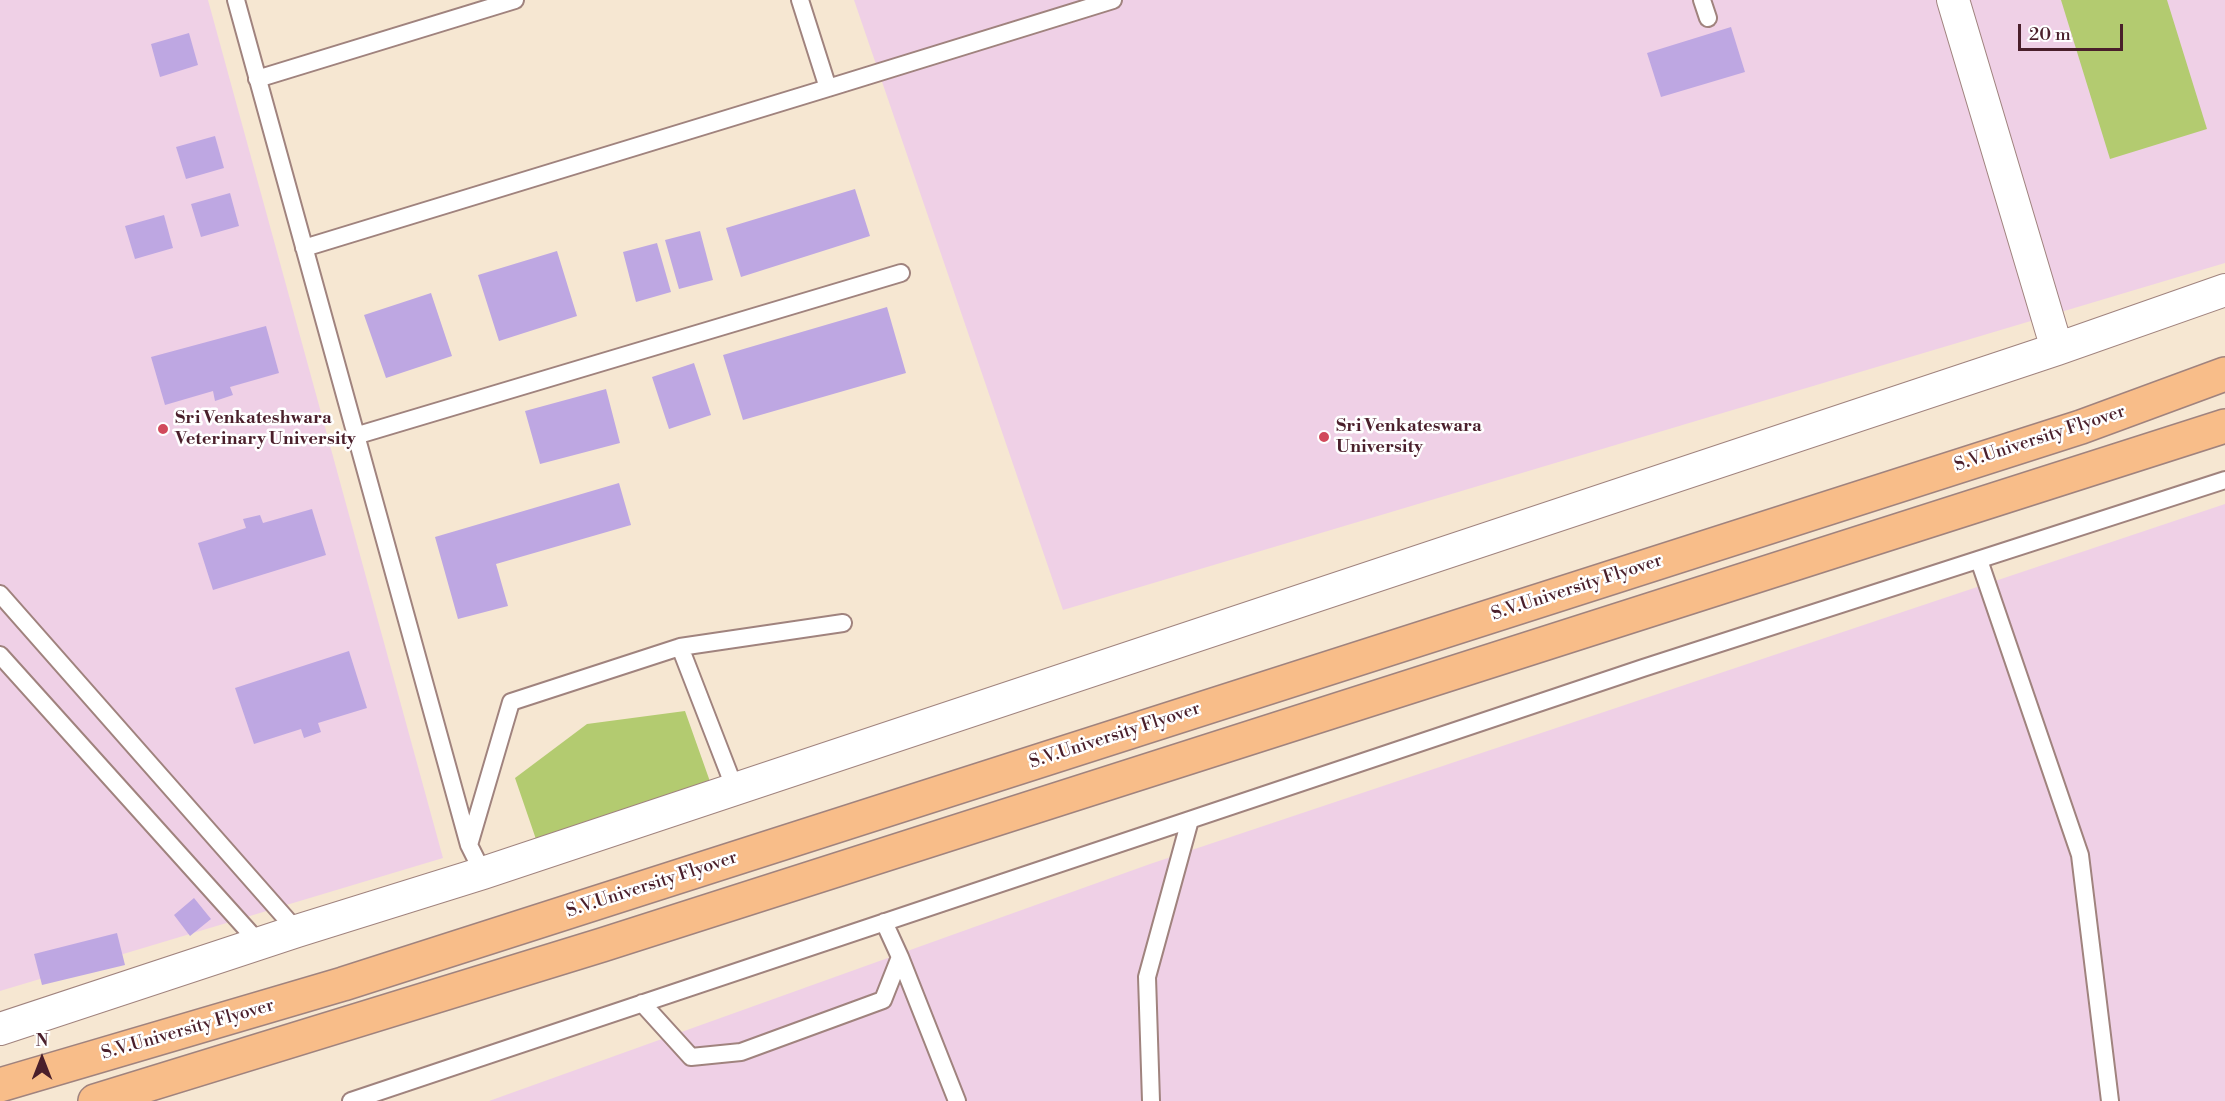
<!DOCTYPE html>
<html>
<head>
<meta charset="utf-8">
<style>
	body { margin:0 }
	#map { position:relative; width:2225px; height:1101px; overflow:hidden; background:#f6e7d2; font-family:"Libre Bodoni",serif }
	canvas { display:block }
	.north { position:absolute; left:12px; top:1029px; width:60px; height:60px; -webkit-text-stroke:4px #fff; paint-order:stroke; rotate:0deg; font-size:16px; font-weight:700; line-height:24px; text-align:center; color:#4a1f2b }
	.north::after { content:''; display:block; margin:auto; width:21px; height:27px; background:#4a1f2b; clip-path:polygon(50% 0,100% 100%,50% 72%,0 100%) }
	.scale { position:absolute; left:2018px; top:24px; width:105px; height:27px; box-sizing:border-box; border:3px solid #4a1f2b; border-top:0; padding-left:8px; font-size:18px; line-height:21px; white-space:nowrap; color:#4a1f2b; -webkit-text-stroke:4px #fff; paint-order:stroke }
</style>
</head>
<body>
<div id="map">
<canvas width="2225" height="1101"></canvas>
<div class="north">N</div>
<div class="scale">20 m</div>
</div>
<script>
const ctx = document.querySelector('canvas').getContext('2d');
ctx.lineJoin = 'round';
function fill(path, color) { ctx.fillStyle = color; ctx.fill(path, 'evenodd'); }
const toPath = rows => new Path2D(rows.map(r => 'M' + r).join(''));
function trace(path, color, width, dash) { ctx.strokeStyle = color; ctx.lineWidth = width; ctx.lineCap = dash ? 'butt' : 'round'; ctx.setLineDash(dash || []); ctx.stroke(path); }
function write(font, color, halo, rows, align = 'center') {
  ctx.font = font + ' "Libre Bodoni",serif'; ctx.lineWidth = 5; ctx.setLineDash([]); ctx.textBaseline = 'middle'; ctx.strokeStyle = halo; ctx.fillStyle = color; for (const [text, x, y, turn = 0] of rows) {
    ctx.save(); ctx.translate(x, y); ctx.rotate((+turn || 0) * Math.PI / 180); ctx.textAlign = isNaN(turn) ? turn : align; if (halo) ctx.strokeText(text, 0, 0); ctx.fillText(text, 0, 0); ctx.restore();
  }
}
const built = toPath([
	[0,0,208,0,443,858,0,991],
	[854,0,2225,0,2225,263,1063,610],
	[2225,504,2225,1101,489,1101,1150,864]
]);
const green = toPath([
	[2061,0,2167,0,2207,129,2110,159],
	[685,711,713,790,539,848,515,778,587,724]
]);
const building = toPath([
	[1731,27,1745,72,1661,97,1647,53],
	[189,33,198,65,160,77,151,44],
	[215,136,224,168,186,179,176,147],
	[855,189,870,236,741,277,726,228],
	[230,193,239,226,201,237,191,204],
	[164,215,173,248,135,259,125,226],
	[700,231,713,280,679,289,665,240],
	[657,243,671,292,636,302,623,252],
	[557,251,577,316,499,341,478,275],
	[431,293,452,356,386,378,364,315],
	[887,307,906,373,743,420,723,355],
	[266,326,279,373,230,387,233,395,215,401,213,391,165,405,151,357],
	[694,363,711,415,669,429,652,377],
	[606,389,620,443,540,464,525,411],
	[619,483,631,525,496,564,508,606,458,619,435,537],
	[312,509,326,555,213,590,198,543,246,528,243,519,260,515,263,523],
	[349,651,367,708,318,723,321,732,304,738,301,729,254,744,235,688],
	[194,898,211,919,190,936,174,915],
	[117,933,125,965,42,985,34,954]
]);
const lane = toPath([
	[236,0,469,845,483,873],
	[800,0,828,88,1113,0],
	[1702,0,1708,18],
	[257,79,515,0],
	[304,248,828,88],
	[355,436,901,273],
	[1979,560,2080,855,2110,1101],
	[0,594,297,931],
	[680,647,843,623],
	[0,655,260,944],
	[469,845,511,702,680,647,735,789],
	[900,957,957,1101],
	[642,1003,691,1057,741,1052,883,1000,900,957,884,922],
	[351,1101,1643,668,2225,480],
	[1151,1101,1147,977,1190,820]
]);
const street = toPath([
	[1953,0,2057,349],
	[0,1029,297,931,483,873,2057,349,2225,290]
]);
const primary = toPath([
	[0,1085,343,984,2081,427,2225,374],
	[95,1101,602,945,2225,426]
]);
const markers = [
	[163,429,6,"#d1495b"],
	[1324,437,6,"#d1495b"]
];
const poiNames = [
	["Sri Venkateshwara",175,419],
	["Veterinary University",175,440],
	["Sri Venkateswara",1336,427],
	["University",1336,448]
];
const streetNames = [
	["S.V.University Flyover",2040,439,-18],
	["S.V.University Flyover",1577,588,-18],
	["S.V.University Flyover",1115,736,-18],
	["S.V.University Flyover",652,885,-18],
	["S.V.University Flyover",188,1030,-16]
];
fill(built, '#efd0e6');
fill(green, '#b3cb70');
fill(building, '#bea7e2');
trace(lane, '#a0837e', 20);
trace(street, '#a0837e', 34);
trace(primary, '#a0837e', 36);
trace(lane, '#fff', 16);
trace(street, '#fff', 32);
trace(primary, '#f8bd89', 33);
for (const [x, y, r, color] of markers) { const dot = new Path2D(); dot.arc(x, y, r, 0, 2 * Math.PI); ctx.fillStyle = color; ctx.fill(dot); trace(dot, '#fff', 2); }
write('bold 18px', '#4a1f2b', '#fff', poiNames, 'left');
write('18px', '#4a1f2b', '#fff', streetNames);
</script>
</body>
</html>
